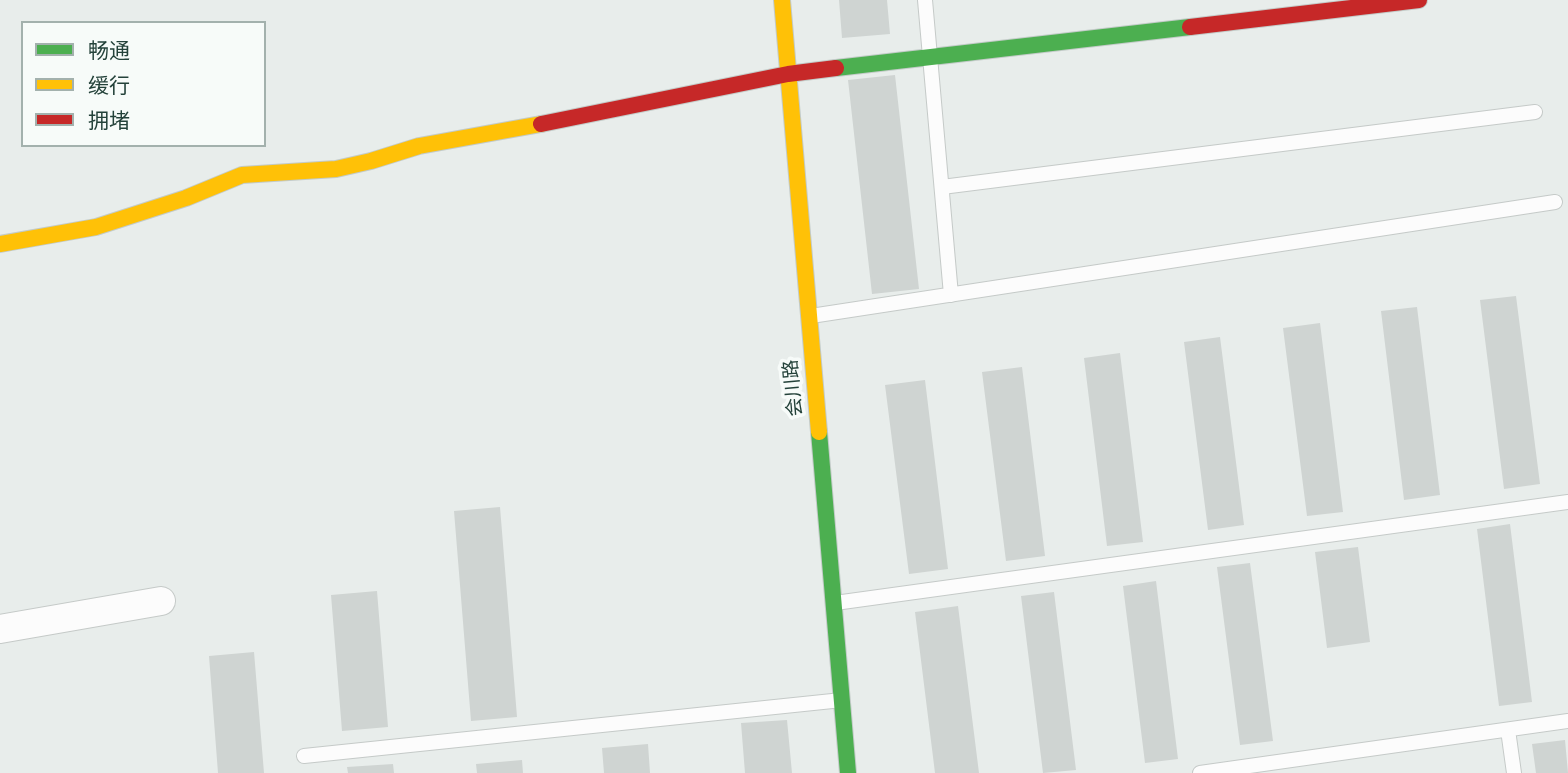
<!DOCTYPE html>
<html>
<head>
<meta charset="utf-8">
<style>
	body { margin:0 }
	#map { position:relative; width:1568px; height:773px; overflow:hidden; background:#e8edeb; font-family:"DM Sans","Noto Sans SC",sans-serif }
	canvas { display:block }
	.legend { position:absolute; left:21px; top:21px; width:245px; height:126px; box-sizing:border-box; background:#f7fbf9; border:2px solid #a3b1ad; margin:0; padding:9px 12px; list-style:none; font-size:21px; color:#24423a }
	.legend li { display:flex; align-items:center; gap:14px; height:35px }
	.legend b { width:35px; border:2px solid #a3b1ad }
</style>
</head>
<body>
<div id="map">
<canvas width="1568" height="773"></canvas>
<ul class="legend">
<li><b style="height:9px;background:#4caf50"></b>畅通</li>
<li><b style="height:9px;background:#ffc107"></b>缓行</li>
<li><b style="height:9px;background:#c62828"></b>拥堵</li>
</ul>
</div>
<script>
const ctx = document.querySelector('canvas').getContext('2d');
ctx.lineJoin = 'round';
function fill(path, color) { ctx.fillStyle = color; ctx.fill(path, 'evenodd'); }
const toPath = rows => new Path2D(rows.map(r => 'M' + r).join(''));
function trace(path, color, width, dash) { ctx.strokeStyle = color; ctx.lineWidth = width; ctx.lineCap = dash ? 'butt' : 'round'; ctx.setLineDash(dash || []); ctx.stroke(path); }
function write(font, color, halo, rows, align = 'center') {
  ctx.font = font + ' "DM Sans","Noto Sans SC",sans-serif'; ctx.lineWidth = 7; ctx.setLineDash([]); ctx.textBaseline = 'middle'; ctx.strokeStyle = halo; ctx.fillStyle = color; for (const [text, x, y, turn = 0] of rows) {
    ctx.save(); ctx.translate(x, y); ctx.rotate((+turn || 0) * Math.PI / 180); ctx.textAlign = isNaN(turn) ? turn : align; if (halo) ctx.strokeText(text, 0, 0); ctx.fillText(text, 0, 0); ctx.restore();
  }
}
const building = toPath([
	[839,0,887,0,890,34,842,38],
	[895,75,919,289,872,294,848,80],
	[1516,296,1540,484,1504,489,1480,300],
	[1417,307,1440,495,1404,500,1381,311],
	[1320,323,1343,512,1307,516,1283,328],
	[1220,337,1244,525,1208,530,1184,342],
	[1120,353,1143,542,1107,546,1084,358],
	[1022,367,1045,556,1006,561,982,372],
	[925,380,948,569,909,574,885,385],
	[500,507,517,717,471,721,454,511],
	[1510,524,1532,702,1499,706,1477,529],
	[1358,547,1370,642,1327,648,1315,552],
	[1250,563,1273,741,1240,745,1217,567],
	[1156,581,1178,759,1145,763,1123,586],
	[377,591,388,727,342,731,331,595],
	[1054,592,1076,770,1043,773,1021,596],
	[958,606,979,773,935,773,915,612],
	[254,652,264,773,218,773,209,656],
	[787,720,792,773,745,773,741,723],
	[1565,740,1568,773,1536,773,1532,744],
	[648,744,650,773,604,773,602,748],
	[522,760,523,773,477,773,476,764],
	[393,764,394,773,348,773,347,767]
]);
const lane = toPath([
	[925,0,951,295],
	[942,187,1535,112],
	[811,316,1555,202],
	[835,603,1568,502],
	[1508,730,1514,773],
	[304,756,842,700],
	[1200,773,1568,721]
]);
const street = toPath([
	[0,629,161,601]
]);
const fast = toPath([
	[836,68,1190,27],
	[819,432,848,773]
]);
const slow = toPath([
	[782,0,819,432],
	[0,244,96,227,186,198,242,175,336,169,371,161,419,146,541,124]
]);
const jam = toPath([
	[1190,27,1419,0],
	[541,124,788,74,836,68]
]);
const streetNames = [
	["会川路",794,388,-95]
];
fill(building, '#cfd4d2');
trace(lane, '#c5cac8', 16);
trace(street, '#c5cac8', 30);
trace(fast, '#c3cbc8', 18);
trace(slow, '#c3cbc8', 18);
trace(jam, '#c3cbc8', 18);
trace(lane, '#fcfcfc', 14);
trace(street, '#fcfcfc', 28);
trace(fast, '#4caf50', 16);
trace(slow, '#ffc107', 16);
trace(jam, '#c62828', 16);
write('19px', '#24423a', '#f7fbf9', streetNames);
</script>
</body>
</html>
